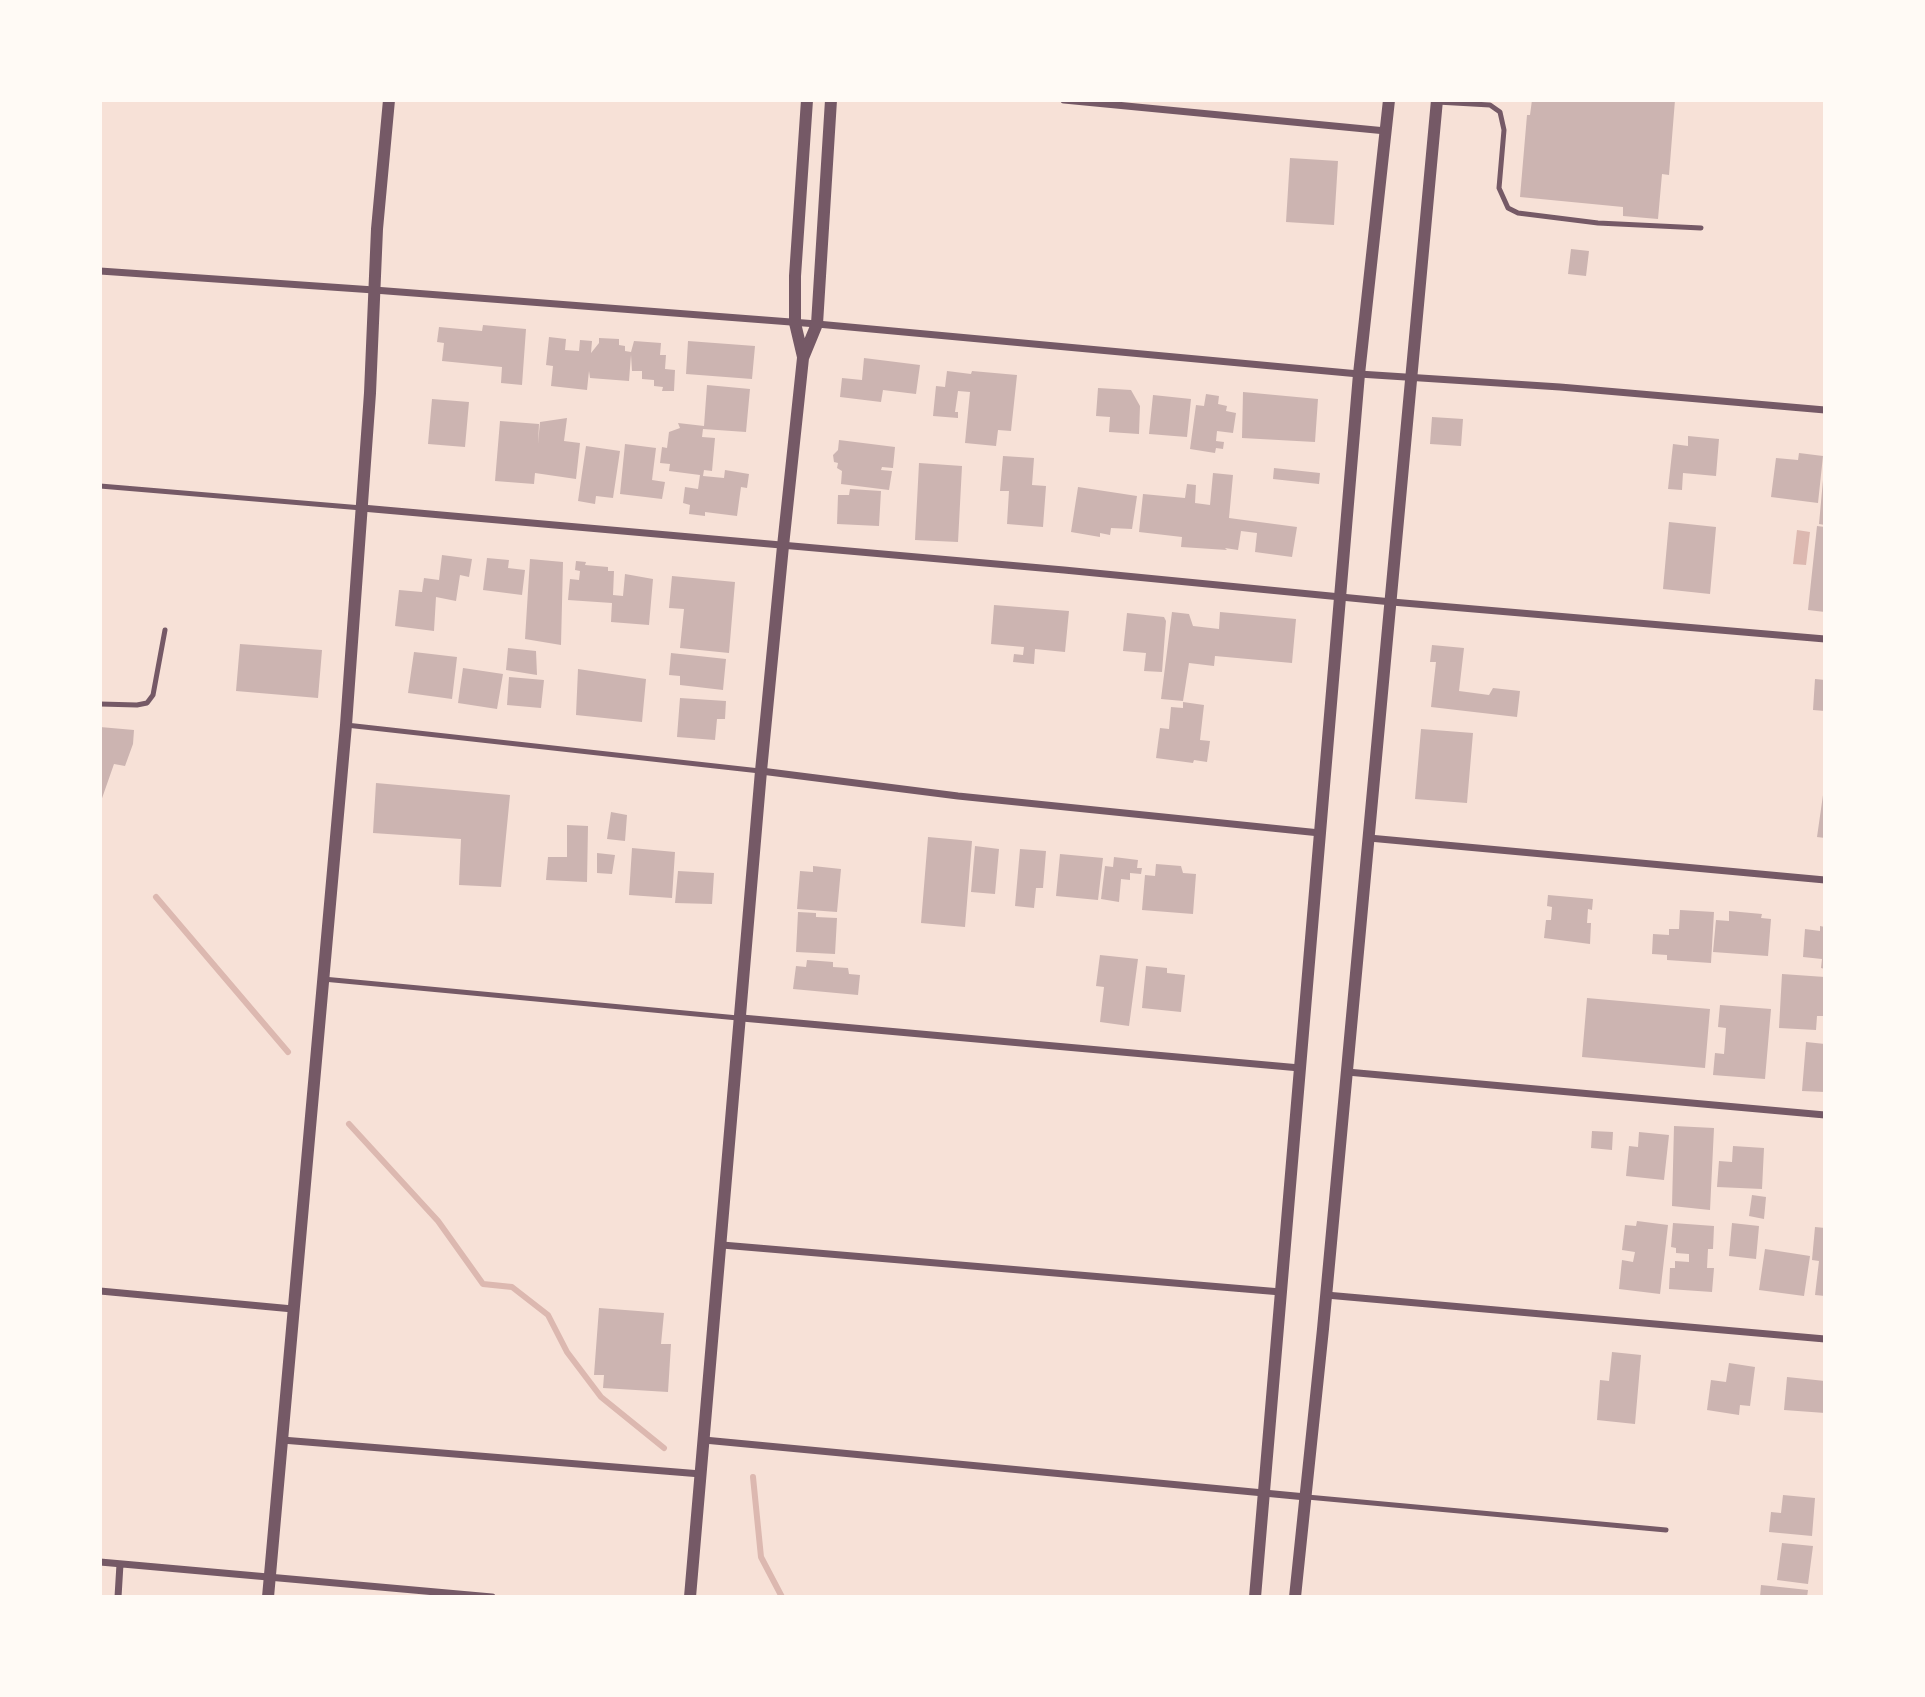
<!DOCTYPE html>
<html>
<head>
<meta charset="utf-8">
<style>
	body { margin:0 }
	#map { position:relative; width:1925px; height:1697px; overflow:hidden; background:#f7e1d7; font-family:Overpass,sans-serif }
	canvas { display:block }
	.frame { position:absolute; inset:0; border:102px solid #fffaf5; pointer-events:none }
</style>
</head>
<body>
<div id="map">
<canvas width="1925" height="1697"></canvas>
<div class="frame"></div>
</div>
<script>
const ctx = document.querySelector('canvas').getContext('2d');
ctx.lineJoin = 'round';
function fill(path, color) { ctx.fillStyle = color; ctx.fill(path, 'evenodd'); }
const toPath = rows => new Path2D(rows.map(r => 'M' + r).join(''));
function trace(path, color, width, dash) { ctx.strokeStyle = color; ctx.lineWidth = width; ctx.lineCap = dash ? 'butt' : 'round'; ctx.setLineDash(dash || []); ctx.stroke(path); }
const water = toPath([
	[1797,530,1810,532,1806,565,1793,564]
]);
const stream = toPath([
	[156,897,288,1052],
	[349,1124,438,1221,483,1284,512,1287,548,1315,567,1352,601,1397,664,1448],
	[753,1477,761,1557,782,1597]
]);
const building = toPath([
	[1532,100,1675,100,1669,175,1662,174,1658,219,1623,216,1623,207,1520,197,1527,115,1530,115],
	[1290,158,1338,161,1334,225,1286,222],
	[1571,249,1589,251,1586,276,1568,274],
	[483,325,526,329,522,385,501,383,502,367,442,361,444,343,437,342,439,327,482,331],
	[549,337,566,339,565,350,579,351,580,340,592,341,591,353,599,343,599,338,619,339,619,345,625,346,625,351,631,352,634,341,661,343,660,355,666,355,665,369,675,370,674,391,662,391,663,387,654,386,654,380,642,379,642,371,632,371,631,355,629,381,590,378,589,371,587,390,551,386,553,366,546,365],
	[688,341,755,346,752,379,686,374],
	[864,358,920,365,916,394,883,390,881,402,840,397,842,378,862,380],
	[947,371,971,374,972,371,1017,375,1011,431,998,430,996,446,965,443,970,392,958,391,955,412,958,412,958,418,933,416,936,386,945,387],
	[707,385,750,389,746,432,703,429,702,437,715,438,712,471,704,470,703,476,724,478,725,470,749,474,747,488,741,487,737,516,705,512,705,516,689,514,690,505,683,503,685,487,698,489,700,475,669,471,670,464,660,463,662,447,667,448,669,432,680,428,678,423,704,426],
	[1098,388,1131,390,1140,406,1139,434,1109,432,1110,417,1096,416],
	[1243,392,1318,399,1315,442,1242,438],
	[1206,394,1219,396,1218,404,1227,406,1226,411,1236,413,1233,433,1217,431,1216,441,1224,442,1223,449,1216,448,1215,453,1190,449,1196,405,1204,406],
	[1153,395,1191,399,1187,437,1149,434],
	[432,399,469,402,465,447,428,444],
	[1432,417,1463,419,1461,446,1430,444],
	[567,418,564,441,580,443,576,479,535,473,534,484,495,481,500,421,539,424,538,444,540,422],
	[1688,436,1719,439,1716,476,1683,473,1682,490,1668,489,1673,444,1688,446],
	[839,440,895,447,893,468,882,467,881,470,892,471,889,490,841,484,842,471,837,468,838,463,834,462,833,455,838,450],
	[625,444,656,448,652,480,665,482,662,499,620,494],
	[586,446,620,451,613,498,596,496,595,504,578,501],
	[1799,453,1823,456,1818,503,1771,497,1776,458,1798,460],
	[1003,456,1034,458,1032,485,1046,486,1043,527,1007,524,1009,491,1000,491],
	[919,463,962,466,958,542,915,540],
	[1274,468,1320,473,1319,484,1273,479],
	[1213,473,1233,475,1229,518,1297,527,1292,557,1255,552,1257,533,1241,531,1238,550,1225,548,1227,550,1181,547,1182,537,1139,532,1143,494,1185,498,1187,484,1196,485,1195,503,1210,505],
	[1823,480,1825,480,1825,525,1819,524],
	[1078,487,1137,496,1132,529,1111,528,1110,535,1100,533,1100,537,1071,532],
	[850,489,881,491,879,526,837,524,838,495,849,495],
	[1669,522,1716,527,1710,594,1663,589],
	[1817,526,1825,527,1825,612,1808,610],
	[442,555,472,559,469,577,460,575,456,601,436,597,434,631,395,626,399,590,422,592,424,578,439,580],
	[487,558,509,560,508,568,525,570,522,595,483,590],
	[530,559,563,562,561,645,525,639],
	[576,561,586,562,585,565,608,567,608,571,614,571,613,595,623,596,625,574,653,579,649,625,611,622,612,603,568,600,570,579,579,580,580,571,575,570],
	[672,576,735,582,729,653,680,648,684,609,669,608],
	[994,605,1069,611,1065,652,1035,649,1034,664,1013,662,1014,654,1023,655,1024,647,991,644],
	[1172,612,1189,614,1193,626,1219,629,1220,612,1296,619,1292,663,1215,656,1214,666,1189,663,1183,701,1161,699],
	[1127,613,1164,617,1166,621,1162,672,1144,671,1146,653,1123,651],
	[240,644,322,650,318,698,236,691],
	[1432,645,1464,648,1459,691,1489,695,1493,688,1520,691,1517,717,1431,707,1436,662,1430,662],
	[508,648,536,651,537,675,506,670],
	[414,652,457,657,452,699,408,693],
	[671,653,726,659,723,690,680,685,680,676,669,675],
	[463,668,503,674,497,709,458,703],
	[578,669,646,679,642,722,576,715],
	[509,677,544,680,541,708,507,705],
	[1815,679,1825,680,1825,711,1813,710],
	[680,698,726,701,725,719,717,719,715,740,677,737],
	[1183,702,1204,705,1200,740,1210,741,1207,762,1194,760,1193,763,1156,758,1160,728,1169,729,1171,707,1183,708],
	[100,727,134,730,133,744,125,766,114,764,100,804],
	[1421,729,1473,733,1467,803,1415,799],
	[376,783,510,795,501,887,459,885,461,839,373,833],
	[1824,788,1825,788,1825,838,1817,837],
	[611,812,627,815,625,841,607,839],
	[567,825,588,826,587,882,546,880,548,857,567,857],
	[928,837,972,841,965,927,921,923],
	[975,846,999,849,995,894,971,892],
	[632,848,675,852,672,898,629,895],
	[1020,849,1046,851,1043,888,1036,888,1034,908,1015,906],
	[597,853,615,855,612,874,597,873],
	[1060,854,1103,858,1098,900,1056,896],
	[1114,857,1138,860,1137,868,1142,868,1141,874,1130,873,1130,880,1121,879,1119,902,1101,899,1105,866,1113,867],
	[1156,864,1181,866,1183,873,1196,874,1193,914,1142,910,1145,875,1155,876],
	[813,866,841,869,837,912,797,909,800,871,813,872],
	[678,871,714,873,712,904,675,903],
	[1548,895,1593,899,1592,910,1588,909,1587,923,1591,923,1590,944,1544,938,1546,920,1551,920,1552,907,1547,906],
	[1680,910,1714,912,1711,963,1667,960,1667,955,1652,954,1653,934,1669,935,1669,929,1679,929],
	[1729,911,1762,914,1761,918,1771,919,1768,956,1713,952,1716,920,1729,921],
	[798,912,816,913,816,917,837,918,835,954,796,952],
	[1820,926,1825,927,1825,969,1821,968,1822,959,1803,957,1805,929,1820,931],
	[1100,955,1138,959,1129,1026,1100,1022,1104,987,1096,986],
	[807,960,833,962,833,967,848,968,849,974,860,975,858,995,793,989,796,966,806,967],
	[1146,966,1167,968,1167,973,1185,975,1181,1012,1142,1008],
	[1782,974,1825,977,1825,1016,1817,1016,1816,1030,1779,1028],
	[1587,998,1710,1009,1705,1068,1582,1057],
	[1720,1005,1771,1009,1765,1079,1713,1075,1715,1053,1724,1054,1726,1028,1718,1027],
	[1806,1042,1825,1044,1825,1092,1802,1091],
	[1674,1126,1714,1128,1710,1210,1672,1206],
	[1592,1131,1613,1132,1612,1150,1591,1148],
	[1639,1132,1669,1135,1664,1180,1626,1176,1629,1146,1638,1147],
	[1733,1146,1764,1148,1762,1189,1717,1187,1719,1161,1732,1162],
	[1752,1195,1766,1197,1764,1219,1749,1216],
	[1637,1221,1668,1225,1660,1294,1619,1289,1622,1260,1633,1262,1635,1252,1622,1250,1625,1225,1636,1226],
	[1673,1223,1714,1226,1713,1249,1708,1249,1707,1268,1714,1268,1712,1292,1669,1289,1670,1268,1675,1268,1675,1261,1689,1262,1689,1254,1676,1253,1676,1248,1671,1247],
	[1732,1223,1759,1226,1756,1259,1729,1256],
	[1815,1227,1825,1228,1825,1296,1815,1295,1819,1261,1812,1260],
	[1765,1249,1810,1256,1804,1296,1759,1290],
	[599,1308,664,1313,661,1344,671,1344,668,1392,603,1388,604,1375,594,1375],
	[1612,1352,1641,1355,1635,1424,1597,1420,1600,1380,1609,1381],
	[1729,1363,1755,1367,1750,1406,1740,1405,1739,1415,1707,1410,1711,1380,1726,1382],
	[1787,1377,1825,1381,1825,1413,1784,1410],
	[1783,1495,1815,1498,1812,1536,1769,1532,1771,1512,1781,1513],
	[1782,1543,1813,1546,1808,1584,1777,1580],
	[1761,1585,1808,1590,1807,1597,1760,1597]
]);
const service = toPath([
	[1437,102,1490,105,1500,112,1504,130,1499,188,1508,208,1518,213,1598,223,1701,228],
	[100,486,362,508],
	[100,704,137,705,147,703,153,695,165,630],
	[346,725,760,771],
	[323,979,738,1018],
	[1307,1497,1666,1530]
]);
const minor = toPath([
	[1064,100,1386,131],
	[100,271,374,290,817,324,1359,374,1560,387,1825,410],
	[362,508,1064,570,1392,602,1825,639],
	[761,771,958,796,1320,833],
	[1369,838,1825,880],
	[742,1018,1300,1068],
	[1347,1072,1825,1115],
	[722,1245,1281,1292],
	[100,1291,293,1309],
	[1326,1295,1825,1339],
	[282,1440,701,1474],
	[704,1440,1306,1497],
	[100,1562,492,1597],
	[118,1597,120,1564]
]);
const tertiary = toPath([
	[803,357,795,323,795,276,807,100],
	[268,1597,346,725,370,393,377,229,389,100],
	[690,1597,761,771,783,546,803,358,817,324,831,100],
	[1255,1597,1359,374,1389,100],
	[1295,1597,1323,1329,1437,100]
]);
fill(water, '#dcb8b0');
trace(stream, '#dcb8b0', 6);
fill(building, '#ccb4b1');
trace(service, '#755966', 5);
trace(minor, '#755966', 7);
trace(tertiary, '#755966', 12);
</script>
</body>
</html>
